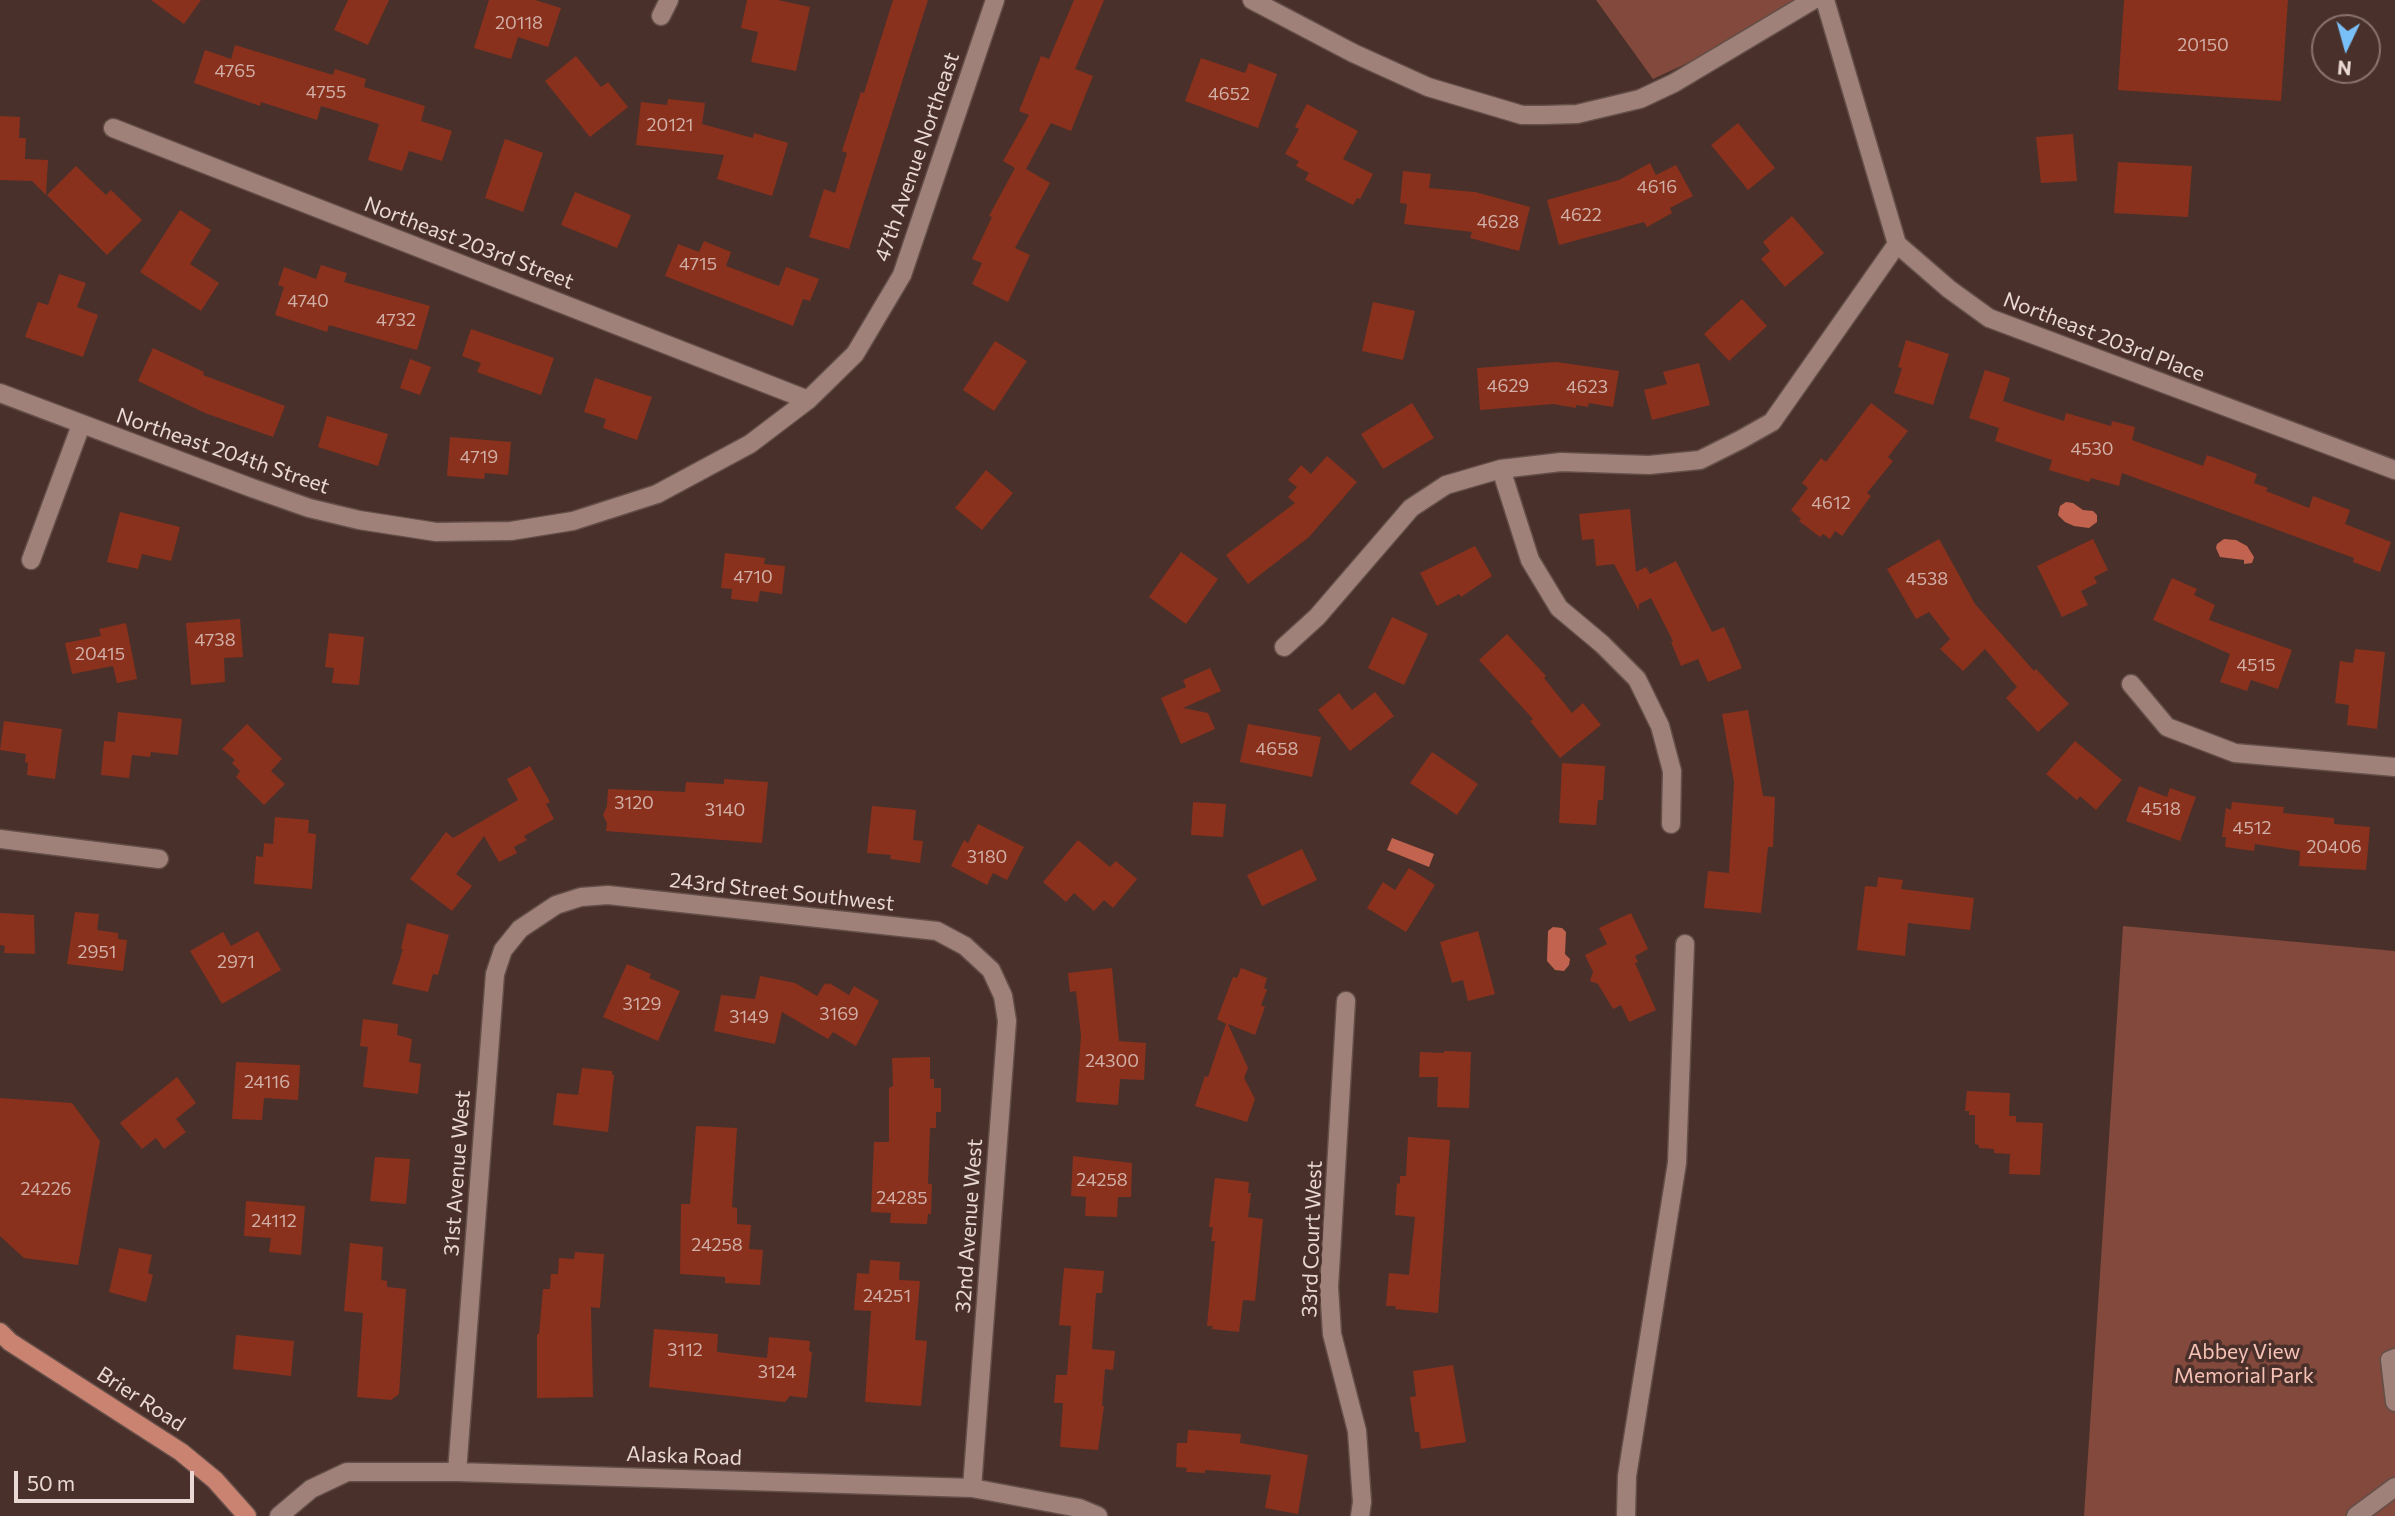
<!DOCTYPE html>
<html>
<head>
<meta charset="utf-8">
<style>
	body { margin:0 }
	#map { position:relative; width:2395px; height:1516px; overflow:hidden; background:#4a302a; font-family:Commissioner,sans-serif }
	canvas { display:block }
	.north { position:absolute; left:2311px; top:14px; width:70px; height:70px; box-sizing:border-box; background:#4a302a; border:2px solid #8a736e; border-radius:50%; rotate:185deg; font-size:19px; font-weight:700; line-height:28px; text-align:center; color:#e9d8d4 }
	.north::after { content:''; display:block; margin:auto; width:24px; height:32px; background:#79bff8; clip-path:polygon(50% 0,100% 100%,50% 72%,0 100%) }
	.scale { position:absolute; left:14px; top:1471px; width:180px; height:32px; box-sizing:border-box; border:4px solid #e9d8d4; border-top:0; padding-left:9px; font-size:21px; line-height:24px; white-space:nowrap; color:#e9d8d4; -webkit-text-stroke:5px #4a302a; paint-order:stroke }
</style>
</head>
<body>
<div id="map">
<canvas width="2395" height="1516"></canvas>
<div class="north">N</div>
<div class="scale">50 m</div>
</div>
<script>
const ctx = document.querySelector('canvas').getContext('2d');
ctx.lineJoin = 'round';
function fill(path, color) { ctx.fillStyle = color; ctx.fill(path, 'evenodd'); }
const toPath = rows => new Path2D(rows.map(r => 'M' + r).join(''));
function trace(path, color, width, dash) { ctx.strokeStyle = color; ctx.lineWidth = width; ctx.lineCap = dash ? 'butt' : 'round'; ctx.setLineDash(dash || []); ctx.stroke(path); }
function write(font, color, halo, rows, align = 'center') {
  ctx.font = font + ' Commissioner,sans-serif'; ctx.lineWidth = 7; ctx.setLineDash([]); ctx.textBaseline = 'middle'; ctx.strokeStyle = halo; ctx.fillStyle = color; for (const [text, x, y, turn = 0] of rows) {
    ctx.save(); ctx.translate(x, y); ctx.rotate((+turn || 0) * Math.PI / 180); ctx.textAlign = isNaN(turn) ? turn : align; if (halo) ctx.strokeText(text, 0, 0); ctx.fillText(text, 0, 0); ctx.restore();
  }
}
const green = toPath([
	[1596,0,1805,0,1789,16,1653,79],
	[2123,926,2395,951,2395,1516,2084,1516]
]);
const water = toPath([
	[2066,502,2073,503,2083,510,2093,511,2097,515,2097,522,2089,528,2074,526,2065,522,2058,515,2060,506],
	[2224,539,2236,540,2247,546,2254,557,2252,563,2244,564,2244,560,2220,557,2216,548,2217,544],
	[1392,838,1434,854,1429,867,1387,850],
	[1553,927,1562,928,1566,932,1565,954,1570,959,1569,965,1564,971,1555,970,1547,961,1548,931]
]);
const building = toPath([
	[151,0,201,0,184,24],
	[348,0,389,0,368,45,334,30],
	[489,0,535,0,561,8,548,47,518,37,511,59,474,48],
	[747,0,778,0,810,7,796,71,751,62,758,32,741,28],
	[893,0,928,0,849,249,809,237,824,189,835,193,847,153,842,151,861,92,864,93],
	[1074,0,1104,0,1075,69,1093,76,1071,131,1051,123,1026,169,1050,183,1015,248,1030,255,1008,302,972,284,982,263,972,259,992,217,989,216,1015,168,1003,161,1029,115,1019,111,1041,56,1049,59],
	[2124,0,2288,0,2281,101,2118,90],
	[235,45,333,75,335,69,366,79,364,87,425,106,421,121,452,131,442,161,409,151,402,171,368,160,379,124,321,106,317,120,261,102,260,106,194,83,205,50,231,59],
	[576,56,601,87,608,82,628,107,590,137,545,81],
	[1201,58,1245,73,1249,63,1277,74,1258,128,1185,101],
	[668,99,705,103,702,124,753,138,754,133,788,143,772,196,717,179,724,155,636,145,641,102,667,105],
	[1307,104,1358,131,1343,159,1373,174,1360,199,1357,198,1353,205,1305,180,1309,173,1296,166,1299,161,1285,154,1299,129,1295,127],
	[0,116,20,117,19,138,26,138,25,159,48,160,46,195,32,181,0,180],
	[1738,123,1775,168,1748,190,1711,145],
	[2073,134,2077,181,2041,183,2036,137],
	[505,139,543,153,523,212,485,198],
	[2118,162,2192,166,2188,217,2114,213],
	[1650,163,1656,175,1676,165,1693,196,1670,208,1672,213,1647,227,1644,222,1559,245,1547,200,1619,180],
	[76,166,106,195,111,190,142,220,107,255,47,195],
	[1403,171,1431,174,1429,188,1475,192,1530,207,1519,251,1470,238,1472,232,1404,224,1407,204,1400,203],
	[575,192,631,215,617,248,561,225],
	[180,210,211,230,190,264,219,283,201,311,140,272],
	[1792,216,1824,253,1785,287,1761,259,1770,251,1763,242],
	[704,241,731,252,726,266,779,286,786,267,819,279,810,301,803,299,793,326,665,276,678,244,699,252],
	[321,265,347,273,344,282,430,306,417,350,329,325,327,332,275,315,284,287,278,285,284,267,316,279],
	[59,274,86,283,77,307,98,315,83,357,25,337,38,302,48,305],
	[1742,299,1767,326,1729,361,1704,334],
	[1373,302,1415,311,1403,360,1362,351],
	[471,329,554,358,541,395,477,372,481,363,462,356],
	[1906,340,1949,354,1933,405,1894,393,1902,368,1898,367],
	[995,341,1027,361,994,411,963,390],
	[153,348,204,372,203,375,285,406,273,437,205,413,138,381],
	[410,359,431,367,420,395,400,388],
	[1556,362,1619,371,1613,407,1589,403,1588,407,1576,405,1576,408,1553,404,1480,410,1477,368],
	[1699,363,1710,405,1652,420,1644,390,1667,384,1663,372],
	[1985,370,2010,378,2003,401,2064,421,2066,413,2111,426,2112,421,2135,427,2132,440,2203,466,2207,455,2229,463,2257,474,2254,483,2268,488,2266,491,2309,508,2313,496,2350,510,2345,524,2391,542,2380,572,2353,562,2354,558,2122,473,2119,486,2091,478,2089,482,2049,470,2052,460,1995,441,1999,428,1969,418],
	[595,378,652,397,637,440,603,428,606,419,584,412],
	[1412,403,1434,438,1383,469,1361,434],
	[1871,403,1908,431,1888,457,1893,461,1867,493,1871,496,1842,536,1835,531,1830,539,1823,534,1820,537,1799,521,1801,519,1791,510,1808,488,1802,483,1821,458,1826,462],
	[327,416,388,434,378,466,318,447],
	[450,437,511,442,508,475,485,473,484,479,447,476],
	[1327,456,1357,482,1309,537,1248,584,1226,555,1295,503,1288,497,1297,487,1288,480,1301,465,1311,474],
	[986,470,1013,493,982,530,955,508],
	[1630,509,1636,572,1646,567,1650,574,1676,561,1712,632,1724,627,1742,668,1708,682,1698,659,1681,666,1671,642,1673,641,1651,598,1639,604,1639,611,1614,564,1596,566,1594,539,1582,540,1579,514],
	[120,512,180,527,171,561,142,554,138,569,107,562],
	[1939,539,1975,604,2034,671,2036,669,2069,704,2038,732,2006,698,2017,687,1985,649,1963,671,1940,649,1950,639,1929,612,1916,619,1887,569],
	[2093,539,2108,570,2094,577,2097,583,2081,591,2088,605,2062,617,2037,566],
	[1475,546,1492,576,1461,597,1459,594,1437,606,1420,573],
	[1181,552,1218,579,1186,624,1149,597],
	[725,553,765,558,764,564,785,566,782,594,760,591,758,602,731,599,732,589,721,588],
	[2172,578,2197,589,2194,595,2215,605,2209,620,2292,650,2278,689,2251,680,2247,691,2220,682,2230,654,2153,620],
	[1392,617,1428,634,1404,685,1368,668],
	[240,619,243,657,224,658,225,682,191,685,186,623],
	[126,623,137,679,117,683,113,666,72,674,65,643,101,636,99,629],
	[329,633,364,637,359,685,332,683,334,668,325,667],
	[1507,634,1546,676,1544,678,1572,713,1583,703,1601,725,1560,758,1530,721,1533,719,1479,660],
	[2355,649,2385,652,2377,729,2347,725,2349,705,2335,703,2340,661,2353,663],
	[1210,668,1221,691,1183,708,1208,713,1215,729,1181,744,1161,698,1186,687,1183,680],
	[1375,692,1394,716,1350,751,1318,710,1339,693,1352,710],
	[1748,710,1763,796,1775,797,1773,847,1768,847,1761,913,1704,908,1708,871,1729,873,1734,782,1722,714],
	[118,712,182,719,178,755,151,752,150,757,132,755,129,778,101,775,104,741,115,742],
	[4,721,62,729,55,779,27,775,28,763,25,762,26,754,0,750],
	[247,724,282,759,271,771,285,784,264,805,236,777,240,771,232,763,235,760,222,749],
	[1248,724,1321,737,1312,777,1240,762],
	[2075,741,2122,780,2096,810,2080,796,2077,800,2046,774],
	[1432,752,1478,784,1457,815,1410,783],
	[1562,763,1605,766,1603,800,1598,800,1596,825,1559,823],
	[530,766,550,802,546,804,554,819,524,836,527,840,514,847,517,853,499,862,484,836,456,874,472,886,452,911,410,879,446,832,453,838,518,800,507,779],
	[724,779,768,782,762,843,606,831,607,823,603,815,607,806,608,789,685,792,686,782,724,784],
	[2139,786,2167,797,2170,788,2196,797,2180,841,2126,821],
	[1193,802,1226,804,1223,837,1191,835],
	[2232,802,2284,807,2283,813,2334,818,2334,824,2370,827,2366,870,2299,866,2300,851,2255,844,2254,851,2225,847,2226,837,2222,837,2226,808,2231,810],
	[872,806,916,810,913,840,923,841,920,863,890,859,891,855,867,853],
	[275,817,309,820,308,833,316,834,312,889,254,884,256,856,263,857,264,843,273,844],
	[978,824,1024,847,1007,880,993,873,987,885,951,866,964,840,968,843],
	[1078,840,1110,867,1116,861,1137,879,1113,908,1104,900,1094,911,1074,893,1066,902,1043,882],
	[1302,849,1317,880,1262,906,1247,875],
	[1409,868,1435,885,1406,932,1367,908,1383,882,1395,890],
	[1878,877,1903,880,1901,889,1974,898,1970,930,1908,923,1905,956,1857,950,1865,886,1877,887],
	[75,912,99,914,97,930,118,933,118,939,127,940,123,971,67,964],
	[0,913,34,915,35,954,4,953,5,946,0,945],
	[1631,913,1648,949,1635,956,1638,962,1635,963,1656,1010,1629,1022,1621,1005,1613,1009,1598,984,1590,981,1593,972,1585,955,1607,944,1599,928],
	[407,923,449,935,438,975,433,974,428,992,392,984,403,949,401,949],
	[258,931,281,970,222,1004,190,951,223,932,231,946],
	[1478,931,1495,994,1468,1001,1463,980,1452,983,1440,942],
	[627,964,651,974,649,978,680,991,658,1041,603,1017],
	[1112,968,1119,1041,1146,1043,1144,1080,1120,1079,1118,1105,1076,1102,1081,1036,1076,991,1070,992,1068,973],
	[1241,968,1267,978,1264,988,1267,990,1261,1005,1265,1007,1255,1035,1228,1024,1248,1068,1244,1078,1255,1099,1247,1122,1195,1106,1205,1076,1208,1077,1226,1024,1217,1019,1233,977,1237,978],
	[760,976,795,983,817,996,825,983,828,985,829,983,849,995,854,986,879,1001,856,1046,833,1032,828,1039,782,1012,775,1044,714,1031,721,995,755,999],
	[363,1019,398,1024,397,1035,412,1039,409,1062,421,1064,418,1094,363,1087,368,1047,360,1046],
	[1444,1051,1471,1052,1469,1108,1437,1107,1438,1077,1419,1077,1420,1052,1444,1053],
	[930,1057,930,1079,934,1079,934,1088,941,1088,941,1112,936,1112,936,1128,930,1128,928,1184,932,1184,931,1214,928,1214,927,1224,890,1223,891,1213,871,1212,874,1142,889,1142,889,1088,893,1086,892,1058],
	[236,1062,300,1065,298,1100,264,1098,262,1120,232,1119],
	[582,1068,612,1071,612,1075,614,1075,608,1132,553,1125,557,1093,578,1095],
	[177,1077,196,1103,176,1119,186,1132,164,1149,156,1138,142,1149,120,1123],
	[1967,1091,2010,1093,2009,1116,2016,1116,2016,1122,2043,1123,2040,1175,2009,1174,2010,1154,1994,1153,1994,1149,1979,1148,1979,1145,1975,1144,1975,1115,1969,1115,1969,1111,1965,1111],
	[0,1098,72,1103,100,1141,78,1265,24,1258,0,1236],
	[696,1126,737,1128,732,1207,737,1208,737,1224,751,1225,749,1249,763,1250,760,1285,725,1283,725,1277,680,1274,681,1204,690,1204],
	[1408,1137,1450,1140,1438,1313,1395,1309,1396,1306,1386,1306,1389,1273,1409,1275,1415,1217,1395,1215,1397,1183,1400,1184,1400,1176,1406,1176],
	[1073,1156,1132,1163,1131,1197,1118,1197,1117,1217,1085,1216,1086,1197,1071,1196],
	[375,1157,410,1159,406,1204,370,1201],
	[1215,1178,1249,1182,1248,1193,1251,1193,1248,1217,1263,1219,1255,1301,1243,1300,1239,1332,1212,1329,1213,1326,1207,1326,1215,1241,1211,1241,1213,1227,1209,1227],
	[246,1201,305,1206,301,1255,269,1252,271,1238,244,1236],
	[350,1243,383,1247,381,1280,387,1281,387,1287,406,1289,399,1394,391,1400,357,1397,363,1313,344,1311],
	[119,1248,152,1255,148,1273,153,1275,146,1302,109,1292],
	[575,1252,604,1254,600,1308,591,1307,593,1397,537,1398,537,1334,539,1334,543,1289,550,1289,551,1274,558,1274,559,1258,574,1259],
	[870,1260,900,1262,899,1280,920,1281,915,1340,927,1341,921,1406,865,1402,871,1311,854,1310,857,1273,869,1274],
	[1064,1268,1104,1271,1102,1293,1096,1293,1092,1349,1115,1351,1113,1370,1105,1369,1102,1406,1104,1406,1098,1450,1060,1447,1063,1403,1054,1403,1056,1375,1067,1375,1071,1326,1059,1325],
	[654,1329,718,1334,717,1352,767,1358,769,1337,810,1341,809,1351,812,1352,807,1398,790,1396,785,1402,649,1387],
	[236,1335,294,1341,291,1376,233,1369],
	[1453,1365,1466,1442,1421,1449,1419,1432,1415,1432,1410,1397,1416,1396,1413,1371],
	[1188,1430,1241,1434,1240,1443,1308,1455,1298,1514,1265,1508,1271,1475,1205,1470,1205,1473,1186,1472,1187,1468,1176,1467,1177,1443,1187,1443]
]);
const minor = toPath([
	[1252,0,1353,53,1428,87,1522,115,1544,115,1577,114,1640,99,1674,83,1813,0],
	[1825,0,1897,244,1949,289,1989,318,2395,470],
	[661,16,669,0],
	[113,128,808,400],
	[0,393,252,488,309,508,359,520,436,532,511,531,573,521,657,494,750,444,808,400,855,354,902,275,995,0],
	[1501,469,1530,560,1559,608,1602,644,1637,679,1660,726,1672,771,1671,824],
	[31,560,81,425],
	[1284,647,1317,617,1411,508,1446,485,1501,469,1561,462,1649,465,1700,460,1740,440,1772,422,1897,244],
	[2131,684,2167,727,2235,753,2395,767],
	[0,839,159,859],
	[1346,1001,1329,1287,1332,1334,1357,1431,1362,1502,1360,1516],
	[2395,1358,2390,1360,2395,1402],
	[457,1472,495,974,503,950,520,929,556,905,581,897,608,895,937,931,965,946,991,970,1003,996,1007,1021,972,1488],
	[279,1516,311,1489,347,1472,457,1472,972,1488,1079,1508,1098,1516],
	[1626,1516,1627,1476,1677,1163,1685,944],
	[2356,1516,2395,1487]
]);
const major = toPath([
	[0,1332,10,1342,181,1452,215,1480,247,1516]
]);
const numberNames = [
	["20118",519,23],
	["20150",2203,45],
	["4765",235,71],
	["4755",326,92],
	["4652",1229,94],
	["20121",670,125],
	["4616",1657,187],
	["4622",1581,215],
	["4628",1498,222],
	["4715",698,264],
	["4740",308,301],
	["4732",396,320],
	["4629",1508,386],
	["4623",1587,387],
	["4530",2092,449],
	["4719",479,457],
	["4612",1831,503],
	["4710",753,577],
	["4538",1927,579],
	["4738",215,640],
	["20415",100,654],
	["4515",2256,665],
	["4658",1277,749],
	["3120",634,803],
	["4518",2161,809],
	["3140",725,810],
	["4512",2252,828],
	["20406",2334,847],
	["3180",987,857],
	["2951",97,952],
	["2971",236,962],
	["3129",642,1004],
	["3169",839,1014],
	["3149",749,1017],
	["24300",1112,1061],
	["24116",267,1082],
	["24258",1102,1180],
	["24226",46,1189],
	["24285",902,1198],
	["24112",274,1221],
	["24258",717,1245],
	["24251",887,1296],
	["3112",685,1350],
	["3124",777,1372]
];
const streetNames = [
	["47th Avenue Northeast",917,157,-71],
	["Northeast 203rd Street",469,243,21],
	["Northeast 203rd Place",2104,337,21],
	["Northeast 204th Street",223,451,19],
	["243rd Street Southwest",782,892,6],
	["31st Avenue West",457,1173,-86],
	["32nd Avenue West",969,1226,-86],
	["33rd Court West",1312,1239,-88],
	["Brier Road",141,1399,33],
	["Alaska Road",684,1456,2]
];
const parkNames = [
	["Abbey View",2244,1352],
	["Memorial Park",2244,1376]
];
fill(green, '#82493c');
fill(water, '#c1634e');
fill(building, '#89311d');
trace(minor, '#634e48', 21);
trace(major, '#634e48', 21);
trace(minor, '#9f8179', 18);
trace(major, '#ca8271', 18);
write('18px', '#d1aea6', null, numberNames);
write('21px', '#e9d8d4', '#4a302a', streetNames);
write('21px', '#f6c2b6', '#4a302a', parkNames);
</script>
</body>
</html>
